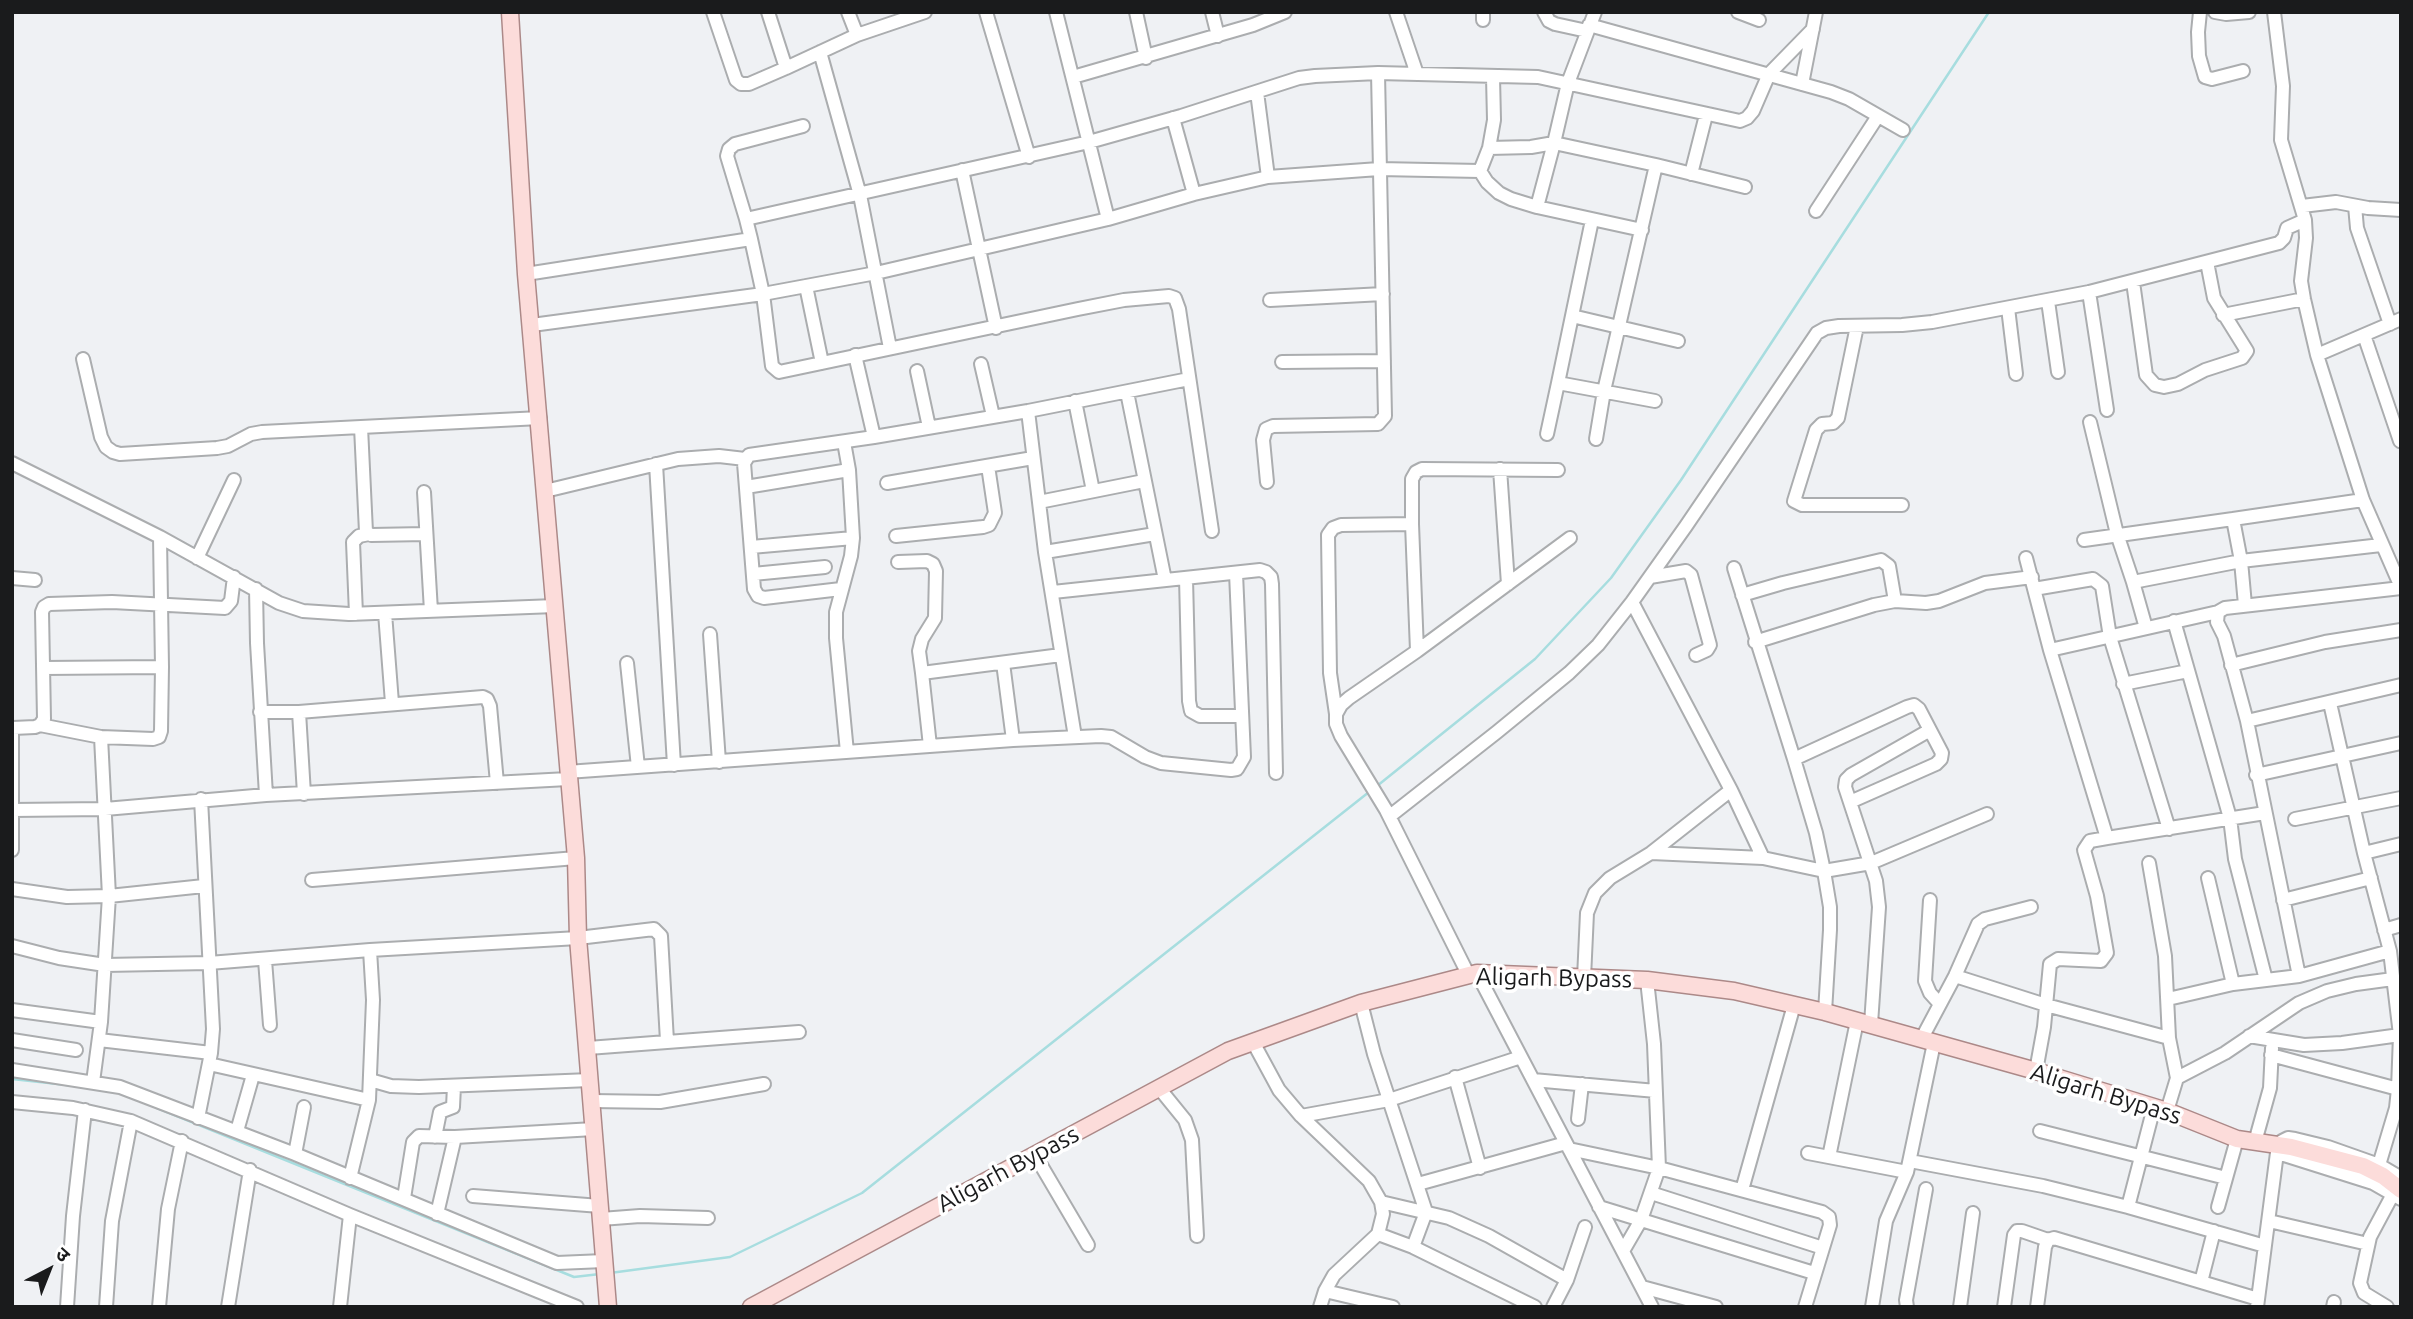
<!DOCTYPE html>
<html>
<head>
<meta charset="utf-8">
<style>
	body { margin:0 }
	#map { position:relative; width:2413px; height:1319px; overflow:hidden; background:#eff1f4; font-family:Ubuntu,"Noto Sans Devanagari",sans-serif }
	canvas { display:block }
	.frame { position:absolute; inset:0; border:14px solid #1a1b1c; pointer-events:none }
	.north { position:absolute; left:14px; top:1235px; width:70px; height:70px; -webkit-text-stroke:5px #fff; paint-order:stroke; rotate:42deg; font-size:19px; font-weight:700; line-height:28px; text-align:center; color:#1a1b1c }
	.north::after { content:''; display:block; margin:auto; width:24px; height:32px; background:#1a1b1c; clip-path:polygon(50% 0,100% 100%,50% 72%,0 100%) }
</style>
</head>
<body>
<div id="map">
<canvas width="2413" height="1319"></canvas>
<div class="frame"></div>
<div class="north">उ</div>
</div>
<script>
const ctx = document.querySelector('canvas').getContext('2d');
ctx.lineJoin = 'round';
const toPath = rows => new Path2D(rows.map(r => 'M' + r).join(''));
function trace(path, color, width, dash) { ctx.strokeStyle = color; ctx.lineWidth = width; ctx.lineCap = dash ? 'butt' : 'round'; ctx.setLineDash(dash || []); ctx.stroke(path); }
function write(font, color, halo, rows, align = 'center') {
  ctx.font = font + ' Ubuntu,sans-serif'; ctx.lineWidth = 7; ctx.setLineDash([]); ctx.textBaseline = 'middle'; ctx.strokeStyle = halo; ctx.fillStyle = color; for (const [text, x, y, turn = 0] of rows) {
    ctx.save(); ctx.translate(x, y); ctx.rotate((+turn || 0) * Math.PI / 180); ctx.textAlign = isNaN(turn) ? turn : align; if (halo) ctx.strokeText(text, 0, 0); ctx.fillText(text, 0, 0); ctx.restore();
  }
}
const stream = toPath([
	[1377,786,1535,659,1611,578,1681,480,1989,12],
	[12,1079,67,1085],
	[157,1108,574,1277,600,1274],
	[610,1273,730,1257,862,1193,1369,792]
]);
const minor = toPath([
	[713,12,736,80,741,84,749,84,786,68],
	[768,12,786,68,857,35,925,12],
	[848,12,857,35],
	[986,12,1029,157],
	[1056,12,1108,219,1194,194,1268,177,1379,169,1480,171,1489,148,1531,147,1554,143,1568,83,1595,12],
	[1136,12,1146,58],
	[1212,12,1218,36],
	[1396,12,1417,74],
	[1483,12,1483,20],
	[1544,12,1549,21,1555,24,1587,31],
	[1738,12,1759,20],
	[2200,12,2198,32,2199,56,2205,77,2212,79,2243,71],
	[2215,12,2226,14,2249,12],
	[2274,12,2283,86,2281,140,2305,220,2306,238,2301,281,2304,299,2317,355,2363,500,2401,587],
	[1589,25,1831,92,1849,99,1903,130],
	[820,52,860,195,890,348],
	[1073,77,1253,25,1285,12],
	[1802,84,1816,12],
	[1257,92,1268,177],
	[1173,118,1194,194],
	[1489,148,1494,120,1493,77],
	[1656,165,1745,187],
	[962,170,996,328],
	[1480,171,1487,182,1499,193,1511,199,1537,207,1642,230],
	[1691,174,1706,115],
	[2302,206,2336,202,2368,208,2401,210],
	[2355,206,2357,228,2390,324],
	[1537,207,1554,143,1656,165,1604,391,1596,439],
	[1816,211,1878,116],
	[746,219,727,156,729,149,735,144,803,126],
	[1108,219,876,273,763,294,772,366,779,372,1078,309,1124,300,1169,296,1175,298,1179,309,1212,531],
	[1592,220,1558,383,1655,401],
	[526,274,751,239,746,219,1089,142,1181,116,1299,78,1315,76,1378,73,1538,77,1740,121,1747,118,1753,111,1769,74,1813,29],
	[2133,282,2146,375,2155,385,2164,387,2178,384,2205,370,2242,358,2247,351,2214,298,2207,262],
	[806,286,822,363],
	[2089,292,2107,410],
	[1270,300,1383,294],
	[2048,301,2058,372],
	[2008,308,2016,374],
	[2223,315,2304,299],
	[1572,316,1678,341],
	[532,325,763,294,751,239],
	[1857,326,1838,418,1833,423,1822,424,1816,430,1794,501,1802,505,1902,505],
	[2364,335,2400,441],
	[855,355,874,437,1028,411,1189,379],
	[2317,355,2401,319],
	[83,359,101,437,106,447,113,452,120,454,217,448,228,446,251,434,262,432,361,427],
	[1282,362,1384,361],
	[981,364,993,416],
	[917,371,929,427],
	[1127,392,1165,580],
	[1075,401,1093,491],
	[1028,411,1045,552,1075,737],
	[2090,422,2117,534,2133,582],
	[1547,434,1558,383],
	[844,442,849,470,853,538,851,556,836,612,836,638,847,752],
	[12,463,160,537,279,603,303,611,349,614,555,606],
	[656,464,674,765],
	[1500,469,1508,584],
	[1267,482,1263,440,1266,429,1273,426,1378,424,1385,416,1378,73],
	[887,483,1033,458],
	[746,487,849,470],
	[545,491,678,459,719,456,745,459],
	[424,492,431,611],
	[1039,502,1144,481],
	[426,534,371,535,366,532,361,427,540,418],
	[896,536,983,527,989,525,995,513,988,466],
	[2084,540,2233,519],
	[751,547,853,538],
	[1045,552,1155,534],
	[197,558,234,480],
	[2026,558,2050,650,2107,838,2090,841,2084,850,2097,896,2107,953,2101,961,2058,959,2050,964,2044,1027,2036,1071],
	[898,562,927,561,933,564,936,571,935,618,922,639,919,651,922,673],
	[1734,568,1794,759],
	[753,574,825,567],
	[1650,577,1686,571,1691,575,1710,645,1707,650,1696,655],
	[12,578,35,580],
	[1186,578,1189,701,1191,711,1200,716,1241,716],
	[256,589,257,643,266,795],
	[841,589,764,598,758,596,754,589,744,463,749,455,874,437],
	[2034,589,2093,579,2102,586,2110,637,2169,829],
	[1053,592,1260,570,1266,572,1271,577,1272,584,1276,773],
	[1742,595,1783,583,1881,560,1889,566,1895,601],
	[1632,602,1731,790,1763,858,1824,871,1816,833,1794,759,1907,707,1914,705,1919,709,1942,753,1941,759,1936,764,1850,802],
	[2245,605,2241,561,2381,545],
	[385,613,392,703],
	[356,614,353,542,359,536,369,534],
	[2174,621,2230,818,2235,859,2266,980],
	[2146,628,2133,582,2241,561,2233,519,2363,500],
	[710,634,719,762],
	[1755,642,1874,605,1895,601,1926,603,1939,601,1985,583,2032,577],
	[2050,650,2218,612],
	[1417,651,1412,524,1412,479,1416,472,1422,469,1558,470],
	[627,663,638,767],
	[1003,663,1013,740],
	[2231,665,2325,642,2401,630],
	[44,668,162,667],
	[2123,684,2188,671],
	[2330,703,2364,853,2401,844],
	[260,712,299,712,483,697,487,699,490,706,497,783],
	[299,712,304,794],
	[1336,714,1330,673,1328,535,1333,528,1341,525,1412,524],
	[2247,721,2401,685],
	[40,725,101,737,153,739,159,737,161,731,162,667,160,537],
	[12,728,12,850],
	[13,728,35,727,40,725,44,719,42,612,44,607,49,604,112,602,225,608,231,601,234,577],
	[930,746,922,673,1061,655],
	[567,772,1013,740,1101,736,1111,737,1145,757,1161,763,1231,770,1237,769,1244,757,1236,573],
	[2256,775,2401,743],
	[12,810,105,809,266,795,568,779],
	[1390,816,1497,732,1569,673,1598,645,1632,602,1686,526,1817,333,1826,328,1839,326,1902,325,1932,322,2089,292,2279,243,2284,238,2287,228,2305,220],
	[2295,819,2401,798],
	[2107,838,2265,813],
	[1651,853,1763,858],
	[2149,863,2165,956,2169,1038,2177,1078,2167,1111],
	[2208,878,2233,984],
	[312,880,576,858],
	[12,889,67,897,109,896,204,886],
	[1930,900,1925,981,1930,993,1939,1003],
	[2283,900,2371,878],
	[2384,930,2401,925],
	[12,946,59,958,105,965,209,963,370,950,578,938,654,929,661,936,667,1041],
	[2390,951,2299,976,2247,721,2224,636,2217,622,2218,612,2225,608,2401,588],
	[265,960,270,1025],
	[1477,973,1652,1307],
	[1469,976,1386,810,1341,736,1336,724,1336,714,1341,705,1349,698,1417,651,1570,538],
	[1955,976,2046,1005,2169,1038],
	[1584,978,1587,913,1595,893,1610,878,1651,853,1731,790],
	[1647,980,1654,1044,1659,1168,1822,1212,1829,1217,1830,1225,1805,1307],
	[2168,999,2233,984,2299,976],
	[1361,1003,1374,1054,1426,1212,1413,1247],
	[12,1010,101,1022],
	[1825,1012,1830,930,1830,907,1824,871,1871,863,1987,814],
	[1871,1024,1879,907,1876,881,1845,787,1846,780,1851,775,1930,730],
	[2249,1036,2304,1045,2342,1043,2400,1035],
	[1922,1038,1955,976,1978,924,1985,919,2031,907],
	[12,1040,76,1050],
	[99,1040,211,1053],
	[1253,1042,1279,1090,1301,1116,1369,1181,1381,1202,1383,1214,1378,1234,1334,1275,1325,1291,1320,1307],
	[588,1048,799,1032],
	[2271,1055,2398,1089,2400,1035,2390,951,2364,853],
	[209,1064,369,1100],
	[12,1070,120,1087,295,1154,557,1263,604,1261],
	[1455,1077,1480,1168],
	[2177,1078,2225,1053,2299,1003,2327,991,2356,984,2393,979],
	[370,1080,391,1086,419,1087,590,1080],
	[1533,1080,1656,1091],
	[93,1082,101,1022,109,896,101,737],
	[1159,1088,1185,1120,1192,1140,1197,1236],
	[592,1101,660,1102,764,1084],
	[12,1102,73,1108,131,1121,350,1215,577,1307],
	[1301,1116,1389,1100,1521,1057],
	[198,1118,211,1053,213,1029,201,799],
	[1578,1119,1582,1084],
	[237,1131,253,1075],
	[2040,1131,2226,1178],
	[435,1137,440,1112,453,1107,454,1086],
	[2255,1142,2270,1088,2272,1048],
	[1569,1149,1659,1168,1641,1220,1623,1251],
	[1808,1153,1907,1172],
	[2278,1153,2373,1183,2401,1199],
	[295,1154,304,1107],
	[1035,1155,1088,1245],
	[1829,1157,1857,1021],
	[1910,1161,2043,1186,2128,1207,2265,1246],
	[2379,1165,2396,1108,2398,1089],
	[350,1178,369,1100,373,1000,370,950],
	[1418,1184,1566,1143],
	[1742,1190,1794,1005],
	[1651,1193,1823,1248],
	[473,1196,600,1206],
	[404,1198,413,1142,419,1136,455,1137,594,1129],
	[1381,1202,1449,1218,1489,1236,1567,1280],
	[1599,1207,1814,1273],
	[2128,1207,2154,1107],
	[2218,1207,2237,1139],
	[437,1214,455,1137],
	[601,1219,640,1216,708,1218],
	[2269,1221,2368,1244],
	[1378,1234,1413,1247,1535,1307],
	[2201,1282,2214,1231],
	[1642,1287,1716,1307],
	[1325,1291,1393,1307],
	[67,1307,73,1216,85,1110],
	[106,1307,112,1221,131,1121],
	[159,1307,168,1209,182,1141],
	[228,1307,250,1170],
	[340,1307,350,1215],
	[1553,1307,1567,1280,1585,1227],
	[1872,1307,1886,1221,1907,1172,1934,1043],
	[1907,1307,1906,1300,1926,1189],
	[1960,1307,1973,1213],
	[2004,1307,2014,1235,2017,1231,2022,1231,2048,1240],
	[2037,1307,2045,1247,2048,1240,2054,1238,2258,1299],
	[2257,1307,2278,1145,2282,1141,2288,1138,2295,1139,2328,1147,2379,1165,2401,1178],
	[2333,1307,2334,1302],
	[2387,1307,2364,1293,2360,1283,2370,1237,2393,1194]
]);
const major = toPath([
	[510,12,526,274,576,858,578,938,608,1307],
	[751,1307,1228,1051,1361,1003,1477,973,1647,980,1734,991,1825,1012,2036,1071,2167,1111,2237,1139,2291,1147,2363,1166,2383,1176,2401,1190]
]);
const streetNames = [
	["Aligarh Bypass",1554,978,1],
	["Aligarh Bypass",2106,1094,17],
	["Aligarh Bypass",1008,1169,-28]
];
trace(stream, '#a7dddf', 2.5);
trace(minor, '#abadaf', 16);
trace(major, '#ac8988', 19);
trace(minor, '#fff', 12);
trace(major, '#fcdcda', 16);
write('24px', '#1a1b1c', '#fff', streetNames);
</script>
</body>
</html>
